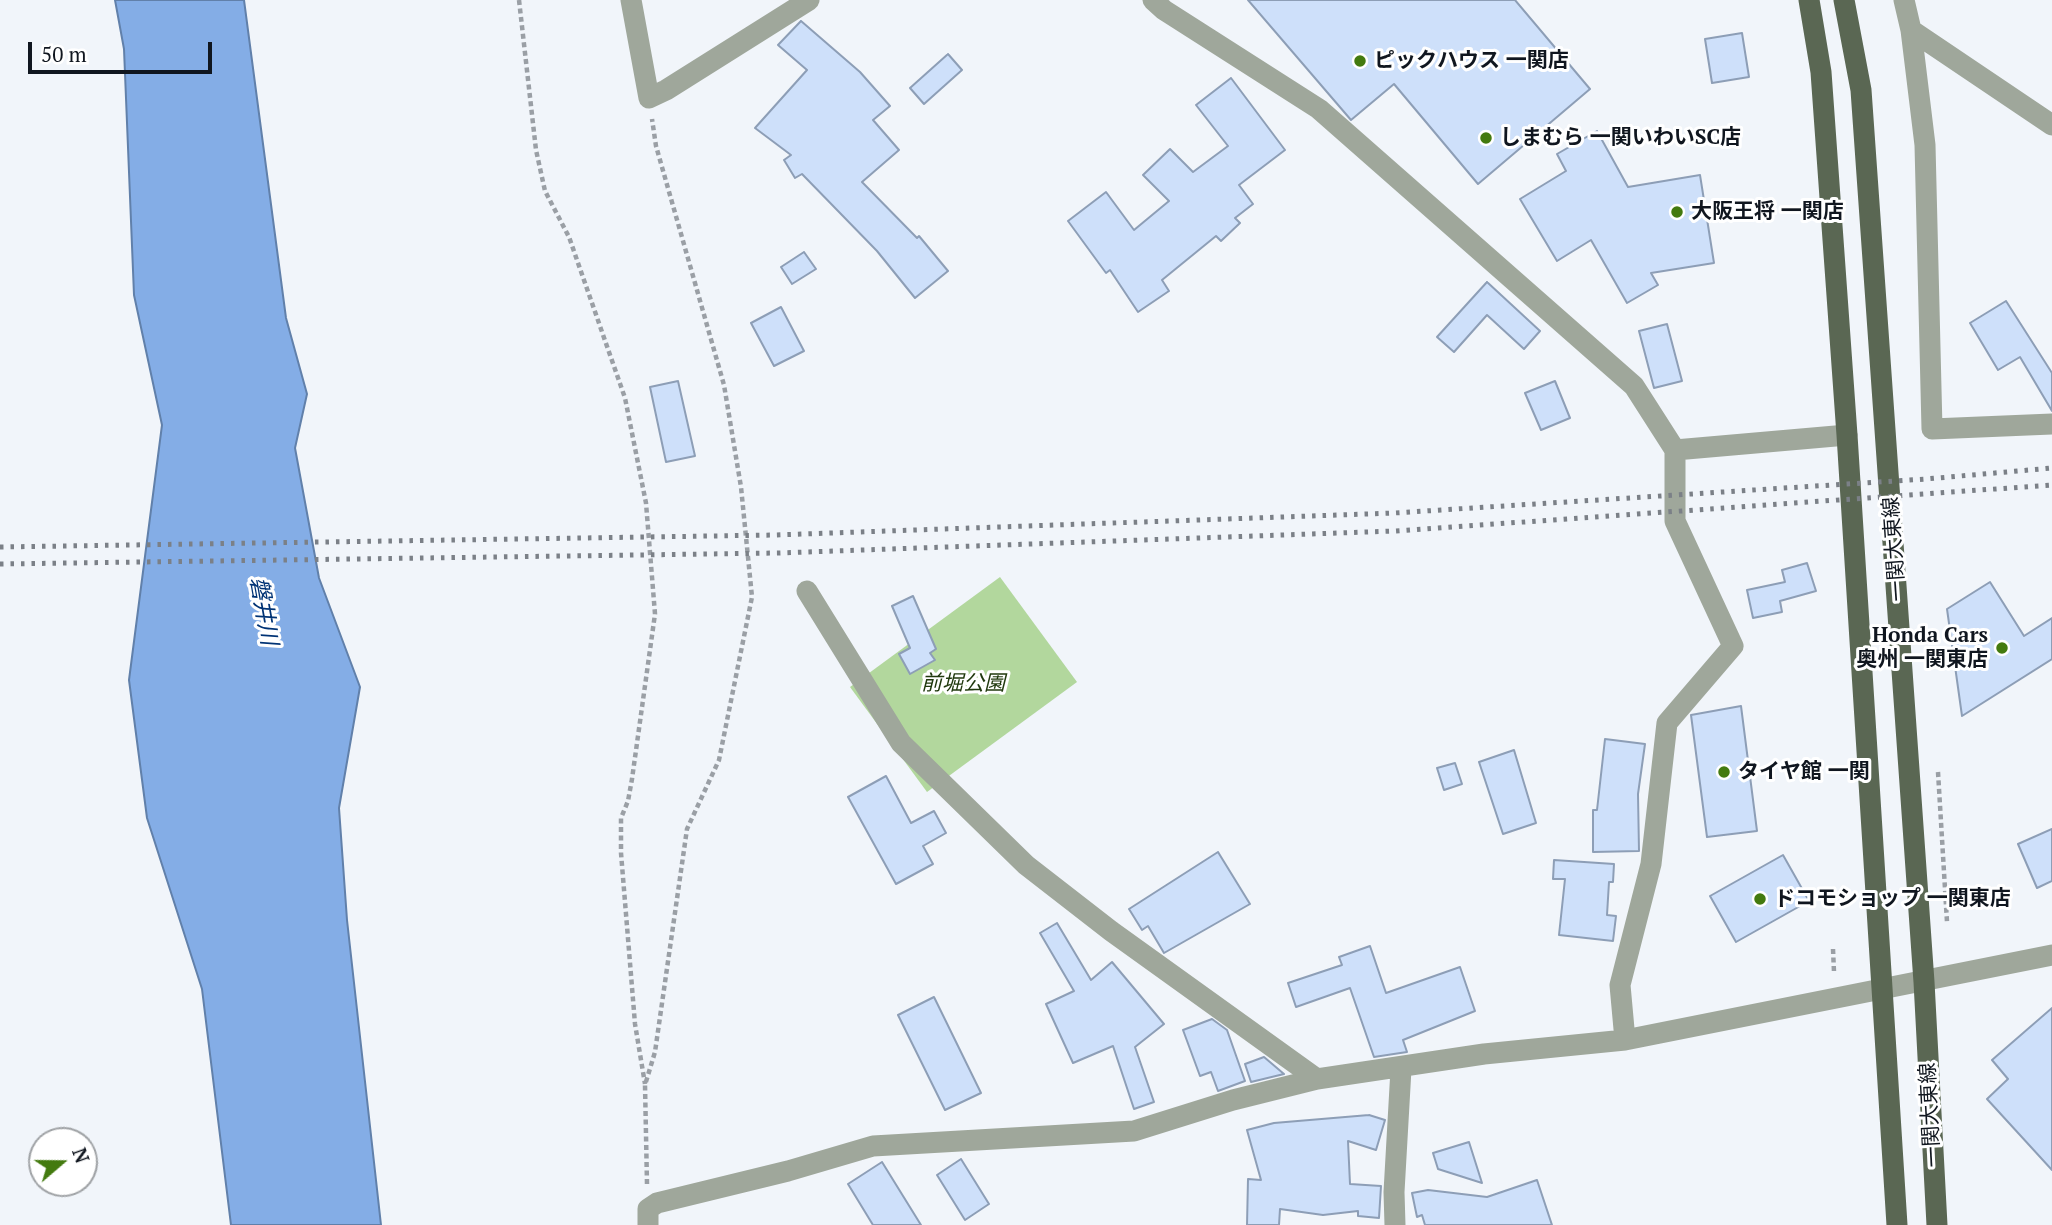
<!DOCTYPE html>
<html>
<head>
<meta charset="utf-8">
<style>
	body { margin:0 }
	#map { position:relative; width:2052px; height:1225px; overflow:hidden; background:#f1f5fa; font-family:"PT Serif",serif }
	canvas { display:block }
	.north { position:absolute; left:28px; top:1127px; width:70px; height:70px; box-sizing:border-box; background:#fff; border:2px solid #9fa2a5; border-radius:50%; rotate:70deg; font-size:19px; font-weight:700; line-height:28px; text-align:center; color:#10161f }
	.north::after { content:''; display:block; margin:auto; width:24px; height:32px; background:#437a0f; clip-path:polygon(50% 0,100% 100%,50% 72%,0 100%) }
	.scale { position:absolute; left:28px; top:42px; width:184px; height:32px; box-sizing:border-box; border:4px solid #10161f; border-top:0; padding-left:9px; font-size:21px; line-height:24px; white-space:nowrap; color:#10161f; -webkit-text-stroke:5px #fff; paint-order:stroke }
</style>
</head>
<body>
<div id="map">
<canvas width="2052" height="1225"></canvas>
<div class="north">N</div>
<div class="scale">50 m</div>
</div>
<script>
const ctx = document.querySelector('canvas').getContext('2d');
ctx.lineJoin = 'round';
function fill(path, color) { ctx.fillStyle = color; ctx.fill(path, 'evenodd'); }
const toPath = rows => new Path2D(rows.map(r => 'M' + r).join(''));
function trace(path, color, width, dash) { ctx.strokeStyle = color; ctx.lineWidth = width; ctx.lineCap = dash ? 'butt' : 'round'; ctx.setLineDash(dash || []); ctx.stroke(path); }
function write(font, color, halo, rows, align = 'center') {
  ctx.font = font + ' "PT Serif","Noto Sans JP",serif'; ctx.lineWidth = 6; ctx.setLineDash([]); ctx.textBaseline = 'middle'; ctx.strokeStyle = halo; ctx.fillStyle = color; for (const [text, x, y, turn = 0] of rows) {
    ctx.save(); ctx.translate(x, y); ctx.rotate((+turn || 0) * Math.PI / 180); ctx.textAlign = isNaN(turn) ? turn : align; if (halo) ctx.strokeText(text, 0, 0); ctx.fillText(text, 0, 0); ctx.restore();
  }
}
const green = toPath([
	[1000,577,1077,682,927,792,850,687]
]);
const water = toPath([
	[115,0,244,0,286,318,307,394,295,448,319,578,360,687,339,808,347,920,381,1225,231,1225,202,989,147,818,129,680,162,425,134,295,124,49,115,0]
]);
const building = toPath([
	[1248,0,1515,0,1590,89,1478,184,1394,84,1351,120,1248,0],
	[801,21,860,72,890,106,873,120,899,150,862,182,917,238,919,236,948,271,915,298,877,251,802,174,795,178,784,160,791,155,755,128,807,70,778,45,801,21],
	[1742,33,1749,77,1712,83,1705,39,1742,33],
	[948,54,962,70,924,104,910,88,948,54],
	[1231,78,1285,150,1239,185,1253,204,1235,218,1240,223,1221,241,1216,236,1162,280,1169,291,1138,312,1110,270,1106,273,1068,221,1106,192,1134,230,1169,201,1143,175,1170,149,1193,172,1228,146,1196,105,1231,78],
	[1597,131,1628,187,1700,175,1714,263,1651,273,1658,285,1627,303,1591,240,1557,261,1520,199,1566,171,1557,154,1597,131],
	[804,252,816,269,792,284,781,267,804,252],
	[1487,282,1540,331,1524,349,1487,315,1454,352,1437,337,1487,282],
	[2006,301,2052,373,2052,411,2020,357,1998,370,1970,323,2006,301],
	[781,307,804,351,774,366,751,323,781,307],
	[1667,324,1682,381,1654,388,1639,331,1667,324],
	[678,381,695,456,666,462,650,387,678,381],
	[1555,381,1570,418,1541,430,1525,393,1555,381],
	[1807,563,1816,591,1780,601,1782,612,1753,618,1747,590,1785,582,1782,570,1807,563],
	[1990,582,2024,636,2052,618,2052,659,1962,716,1947,609,1990,582],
	[913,596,936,649,930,653,935,660,910,674,899,654,910,648,892,606,913,596],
	[1741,706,1757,831,1707,837,1691,715,1741,706],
	[1605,739,1645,744,1638,794,1639,851,1593,852,1593,810,1597,810,1605,739],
	[1514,750,1536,823,1503,834,1479,762,1514,750],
	[1455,763,1462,784,1444,790,1437,768,1455,763],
	[886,776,911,823,934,811,946,833,923,846,933,864,896,884,848,797,886,776],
	[2052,829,2052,881,2037,888,2018,844,2052,829],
	[1218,852,1250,904,1164,953,1148,926,1142,930,1129,909,1218,852],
	[1783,855,1809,901,1736,942,1710,896,1783,855],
	[1554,860,1614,864,1613,882,1609,882,1607,915,1616,916,1613,941,1559,935,1565,879,1553,879,1554,860],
	[1057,923,1091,980,1112,962,1164,1024,1135,1047,1154,1102,1134,1109,1113,1046,1073,1063,1046,1004,1074,991,1040,933,1057,923],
	[1370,946,1386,993,1460,967,1475,1011,1403,1040,1407,1052,1374,1057,1350,988,1296,1007,1288,983,1342,965,1339,957,1370,946],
	[934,997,981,1093,945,1110,898,1015,934,997],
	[2052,1008,2052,1170,1987,1099,2008,1079,1992,1060,2052,1008],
	[1212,1019,1227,1030,1245,1081,1218,1091,1211,1072,1200,1076,1183,1030,1212,1019],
	[1264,1057,1284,1074,1251,1082,1245,1064,1264,1057],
	[1369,1115,1385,1120,1376,1150,1348,1141,1350,1184,1381,1186,1379,1218,1358,1216,1358,1211,1323,1215,1280,1209,1279,1225,1247,1225,1248,1179,1261,1180,1247,1130,1274,1123,1369,1115],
	[1469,1142,1482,1183,1438,1169,1433,1153,1469,1142],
	[961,1159,989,1204,965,1220,937,1175,961,1159],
	[882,1162,921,1225,873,1225,848,1184,882,1162],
	[1537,1180,1552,1225,1425,1225,1422,1215,1417,1217,1412,1193,1428,1190,1487,1197,1537,1180]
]);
const path = toPath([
	[519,0,536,150,545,191,569,237,625,398,646,503,655,614,632,779,628,801,621,818,621,853,635,1024,645,1084],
	[1938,772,1947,922],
	[1833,949,1834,972],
	[647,1184,645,1085,655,1052,687,829,719,760,752,597,741,487,724,385,656,146,652,119]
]);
const minor = toPath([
	[631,0,649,98,666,90,809,0],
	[1153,0,1164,10,1319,109,1634,386,1675,450,1675,521,1733,646,1667,723,1651,864,1620,985,1625,1040],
	[1904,0,1911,30,1925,145,1932,429,2052,424],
	[1911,30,2052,125],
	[1675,450,1847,435],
	[807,591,901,743,1026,865,1111,931,1317,1079],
	[648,1225,648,1209,657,1203,788,1171,873,1146,1134,1131,1233,1100,1317,1079,1484,1054,1625,1040,2052,955],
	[1395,1225,1394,1192,1401,1069]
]);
const major = toPath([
	[1809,0,1821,72,1847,435,1897,1225],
	[1844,0,1861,90,1924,982,1937,1225]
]);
const rail = toPath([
	[0,547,775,535,1394,513,1926,479,2052,468],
	[0,564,777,553,1395,531,2052,485]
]);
const markers = [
	[1360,61,7,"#437a0f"],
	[1486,138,7,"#437a0f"],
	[1677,212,7,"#437a0f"],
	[2002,648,7,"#437a0f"],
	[1724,772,7,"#437a0f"],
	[1760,899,7,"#437a0f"]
];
const poiNames = [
	["ピックハウス 一関店",1374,61],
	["しまむら 一関いわいSC店",1500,138],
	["大阪王将 一関店",1691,212],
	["Honda Cars",1988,636,"right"],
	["奥州 一関東店",1988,660,"right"],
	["タイヤ館 一関",1738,772],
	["ドコモショップ 一関東店",1774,899]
];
const streetNames = [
	["一関大東線",1895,549,-94],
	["一関大東線",1931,1115,-93]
];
const parkNames = [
	["前堀公園",963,684]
];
const waterNames = [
	["磐井川",263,611,80]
];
fill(green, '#b2d79d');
fill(water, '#84ade6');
trace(water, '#6180aa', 2);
fill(building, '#cee0fa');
trace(building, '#8d9eb6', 2);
trace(path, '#9a9fa5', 4.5, [5, 3.5]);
trace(minor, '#9fa79b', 21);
trace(major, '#5a6753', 21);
trace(rail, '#7b8087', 5, [3.5, 7]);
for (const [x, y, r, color] of markers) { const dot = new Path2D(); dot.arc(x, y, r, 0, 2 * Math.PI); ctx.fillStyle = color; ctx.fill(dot); trace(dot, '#fff', 2.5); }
write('bold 21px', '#10161f', '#fff', poiNames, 'left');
write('21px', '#10161f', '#fff', streetNames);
write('italic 21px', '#20390e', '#fff', parkNames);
write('italic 23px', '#003375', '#fff', waterNames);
</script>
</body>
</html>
